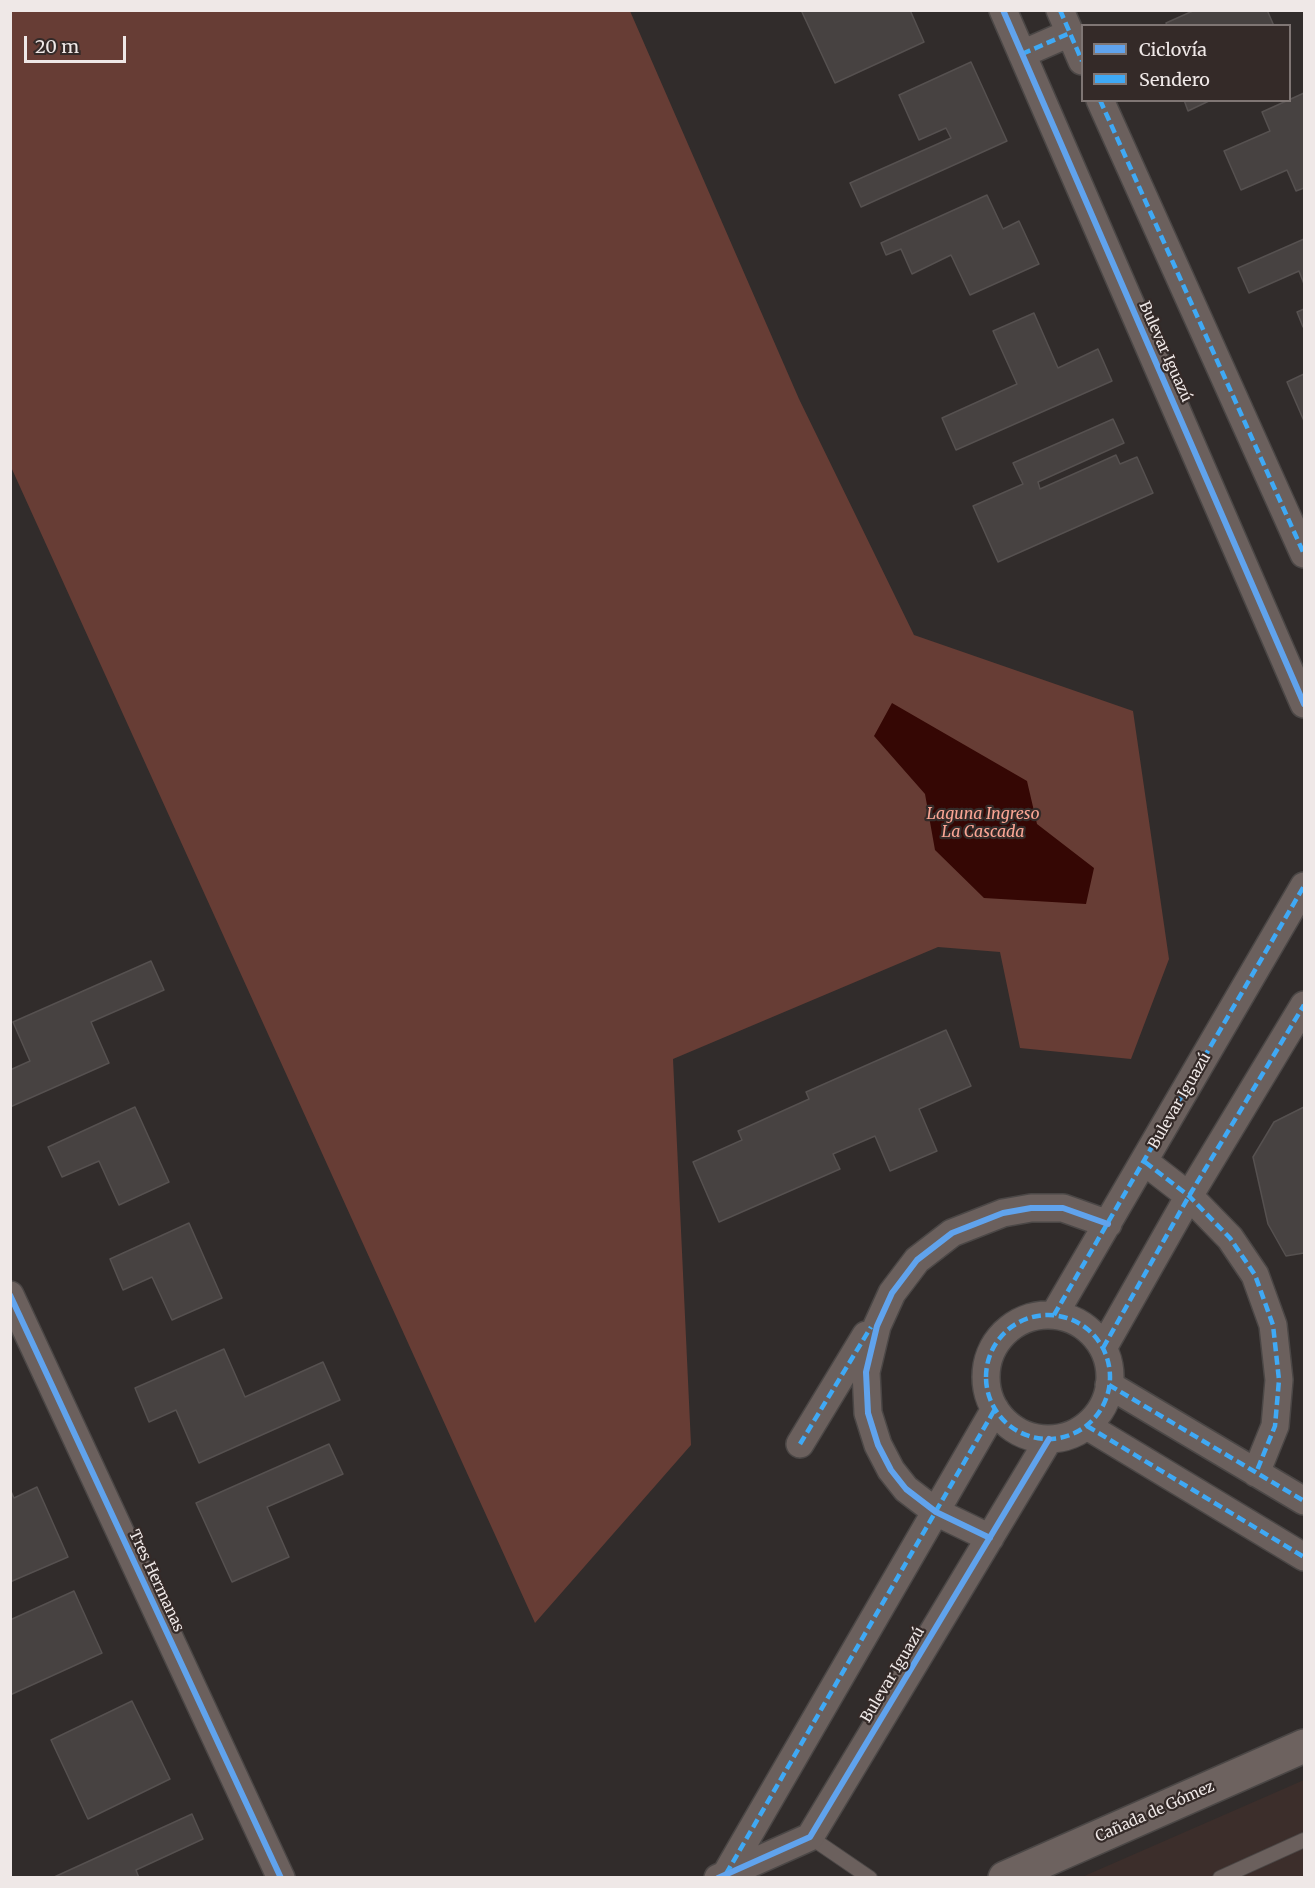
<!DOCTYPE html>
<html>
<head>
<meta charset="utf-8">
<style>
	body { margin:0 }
	#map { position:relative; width:1315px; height:1888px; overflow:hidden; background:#312c2b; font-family:Merriweather,serif }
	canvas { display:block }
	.frame { position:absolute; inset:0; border:12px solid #efe8e7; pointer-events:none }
	.legend { position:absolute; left:1081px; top:24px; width:210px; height:78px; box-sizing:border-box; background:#342a28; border:2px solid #7f7674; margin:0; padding:8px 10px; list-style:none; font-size:18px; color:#efe8e7 }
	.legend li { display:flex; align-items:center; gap:12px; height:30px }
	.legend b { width:30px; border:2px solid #7f7674 }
	.scale { position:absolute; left:24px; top:36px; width:102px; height:27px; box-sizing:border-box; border:3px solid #efe8e7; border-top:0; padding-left:8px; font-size:18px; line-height:21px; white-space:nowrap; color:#efe8e7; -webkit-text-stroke:4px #342a28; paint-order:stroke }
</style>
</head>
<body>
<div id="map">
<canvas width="1315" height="1888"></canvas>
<div class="frame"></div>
<ul class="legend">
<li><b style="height:8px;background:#60a3ed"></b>Ciclovía</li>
<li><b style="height:8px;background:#3fa9f5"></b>Sendero</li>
</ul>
<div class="scale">20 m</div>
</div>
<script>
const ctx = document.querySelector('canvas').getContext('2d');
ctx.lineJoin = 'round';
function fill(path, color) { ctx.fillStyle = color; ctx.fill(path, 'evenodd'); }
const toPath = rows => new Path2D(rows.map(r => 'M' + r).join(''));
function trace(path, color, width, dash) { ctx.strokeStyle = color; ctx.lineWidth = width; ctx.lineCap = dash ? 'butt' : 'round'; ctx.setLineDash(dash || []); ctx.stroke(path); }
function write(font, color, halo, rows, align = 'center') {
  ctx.font = font + ' Merriweather,serif'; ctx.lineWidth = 4.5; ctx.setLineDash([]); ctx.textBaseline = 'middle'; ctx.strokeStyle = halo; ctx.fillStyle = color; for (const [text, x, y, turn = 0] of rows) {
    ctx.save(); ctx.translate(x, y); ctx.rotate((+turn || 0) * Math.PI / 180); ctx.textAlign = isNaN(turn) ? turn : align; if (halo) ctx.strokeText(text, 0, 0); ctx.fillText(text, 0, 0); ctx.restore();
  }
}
const built = toPath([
	[1304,1780,1304,1877,1082,1877]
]);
const green = toPath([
	[10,11,630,11,799,399,914,635,1133,711,1169,959,1131,1059,1020,1048,1000,952,938,947,673,1059,691,1445,535,1623,11,467]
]);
const water = toPath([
	[892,703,1027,781,1037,824,1094,868,1086,904,984,898,935,850,925,794,874,736]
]);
const building = toPath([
	[801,10,910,10,924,42,835,83,801,10],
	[1195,10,1267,10,1274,26,1167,26,1166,23,1195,10],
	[971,62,1007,141,861,207,850,183,951,138,946,128,919,140,899,95,971,62],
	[1304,93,1304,188,1296,191,1287,170,1241,190,1224,151,1270,131,1262,112,1304,93],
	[1184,100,1211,100,1188,111,1184,100],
	[987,195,1003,229,1019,221,1039,264,970,295,951,255,912,274,901,249,886,255,881,243,987,195],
	[1304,239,1304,284,1299,271,1249,293,1238,268,1304,239],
	[1304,309,1304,327,1303,327,1297,312,1304,309],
	[1034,313,1058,368,1098,349,1112,381,956,450,942,418,1017,384,993,331,1034,313],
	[1304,374,1304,421,1287,382,1304,374],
	[1113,419,1124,443,1038,482,1040,489,1116,455,1120,464,1137,457,1153,493,998,562,973,506,1023,484,1013,463,1113,419],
	[151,961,164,990,91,1022,109,1063,10,1107,10,1070,30,1061,13,1022,151,961],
	[946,1030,971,1086,919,1109,937,1151,890,1171,875,1136,833,1154,840,1169,719,1222,693,1162,742,1140,738,1131,809,1099,806,1092,946,1030],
	[135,1107,169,1182,119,1205,99,1161,62,1177,48,1147,135,1107],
	[1304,1107,1304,1253,1286,1256,1268,1224,1253,1157,1274,1122,1304,1107],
	[189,1223,222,1298,172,1320,152,1277,123,1290,110,1259,189,1223],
	[224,1349,245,1397,323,1362,340,1400,199,1463,176,1410,149,1422,135,1388,224,1349],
	[329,1444,343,1474,267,1507,289,1557,232,1582,196,1503,329,1444],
	[37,1487,68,1557,10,1582,10,1489,14,1498,37,1487],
	[74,1591,102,1653,10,1695,10,1620,74,1591],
	[132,1701,170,1779,88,1819,51,1740,132,1701],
	[192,1814,203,1839,136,1870,139,1878,52,1878,192,1814]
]);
const service = toPath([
	[810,1837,870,1878],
	[1220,1878,1304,1840]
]);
const minor = toPath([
	[1003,10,1304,704],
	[1060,10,1082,61],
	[1022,54,1070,33],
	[1100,100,1304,554],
	[1145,1162,1189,1196,1230,1238,1255,1275,1273,1325,1279,1380,1275,1426,1256,1473],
	[10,1295,281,1878],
	[1054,1315,1304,886],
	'986 1377a62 62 0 1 1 124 0a62 62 0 1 1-124 0Z',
	[1103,1348,1189,1196,1304,1005],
	[1109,1385,1304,1501],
	[1087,1426,1304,1557],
	[800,1444,866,1335],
	[990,1538,936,1512,906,1489,891,1470,878,1445,868,1413,866,1372,877,1326,892,1293,917,1260,952,1233,1003,1213,1031,1208,1063,1208,1108,1224],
	[726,1874,995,1409],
	[718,1878,810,1837,1049,1439]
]);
const secondary = toPath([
	[1005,1878,1304,1746]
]);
const quiet = toPath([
	[1060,10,1082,61],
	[1022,54,1070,33],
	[1100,100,1304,554],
	[1145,1162,1189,1196,1230,1238,1255,1275,1273,1325,1279,1380,1275,1426,1256,1473],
	[1054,1315,1304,886],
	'986 1377a62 62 0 1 1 124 0a62 62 0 1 1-124 0Z',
	[1103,1348,1189,1196,1304,1005],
	[1109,1385,1304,1501],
	[1087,1426,1304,1557],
	[800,1444,871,1327],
	[726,1874,995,1409]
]);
const cycleway = toPath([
	[1003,10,1304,704],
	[10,1295,281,1878],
	[990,1538,936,1512,906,1489,891,1470,878,1445,868,1413,866,1372,877,1326,892,1293,917,1260,952,1233,1003,1213,1031,1208,1063,1208,1108,1224],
	[718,1878,810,1837,1049,1439]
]);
const streetNames = [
	["Bulevar Iguazú",1165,352,66],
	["Bulevar Iguazú",1180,1101,-60],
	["Tres Hermanas",156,1581,65],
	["Bulevar Iguazú",893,1675,-59],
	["Cañada de Gómez",1155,1812,-24]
];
const waterNames = [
	["Laguna Ingreso",983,814],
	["La Cascada",983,832]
];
fill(built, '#3c2e2b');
fill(green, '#673d35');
fill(water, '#350704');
fill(building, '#474241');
trace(building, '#565150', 1.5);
trace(service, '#4b4746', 16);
trace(minor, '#4b4746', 30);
trace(secondary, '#4b4746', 36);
trace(service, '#6b605d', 14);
trace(minor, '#6b605d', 27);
trace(secondary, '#6d625f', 33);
trace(quiet, '#3fa9f5', 4.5, [9, 4.5]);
trace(cycleway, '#60a3ed', 6);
write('15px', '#efe8e7', '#342a28', streetNames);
write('italic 16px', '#faa594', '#342a28', waterNames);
</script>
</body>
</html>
